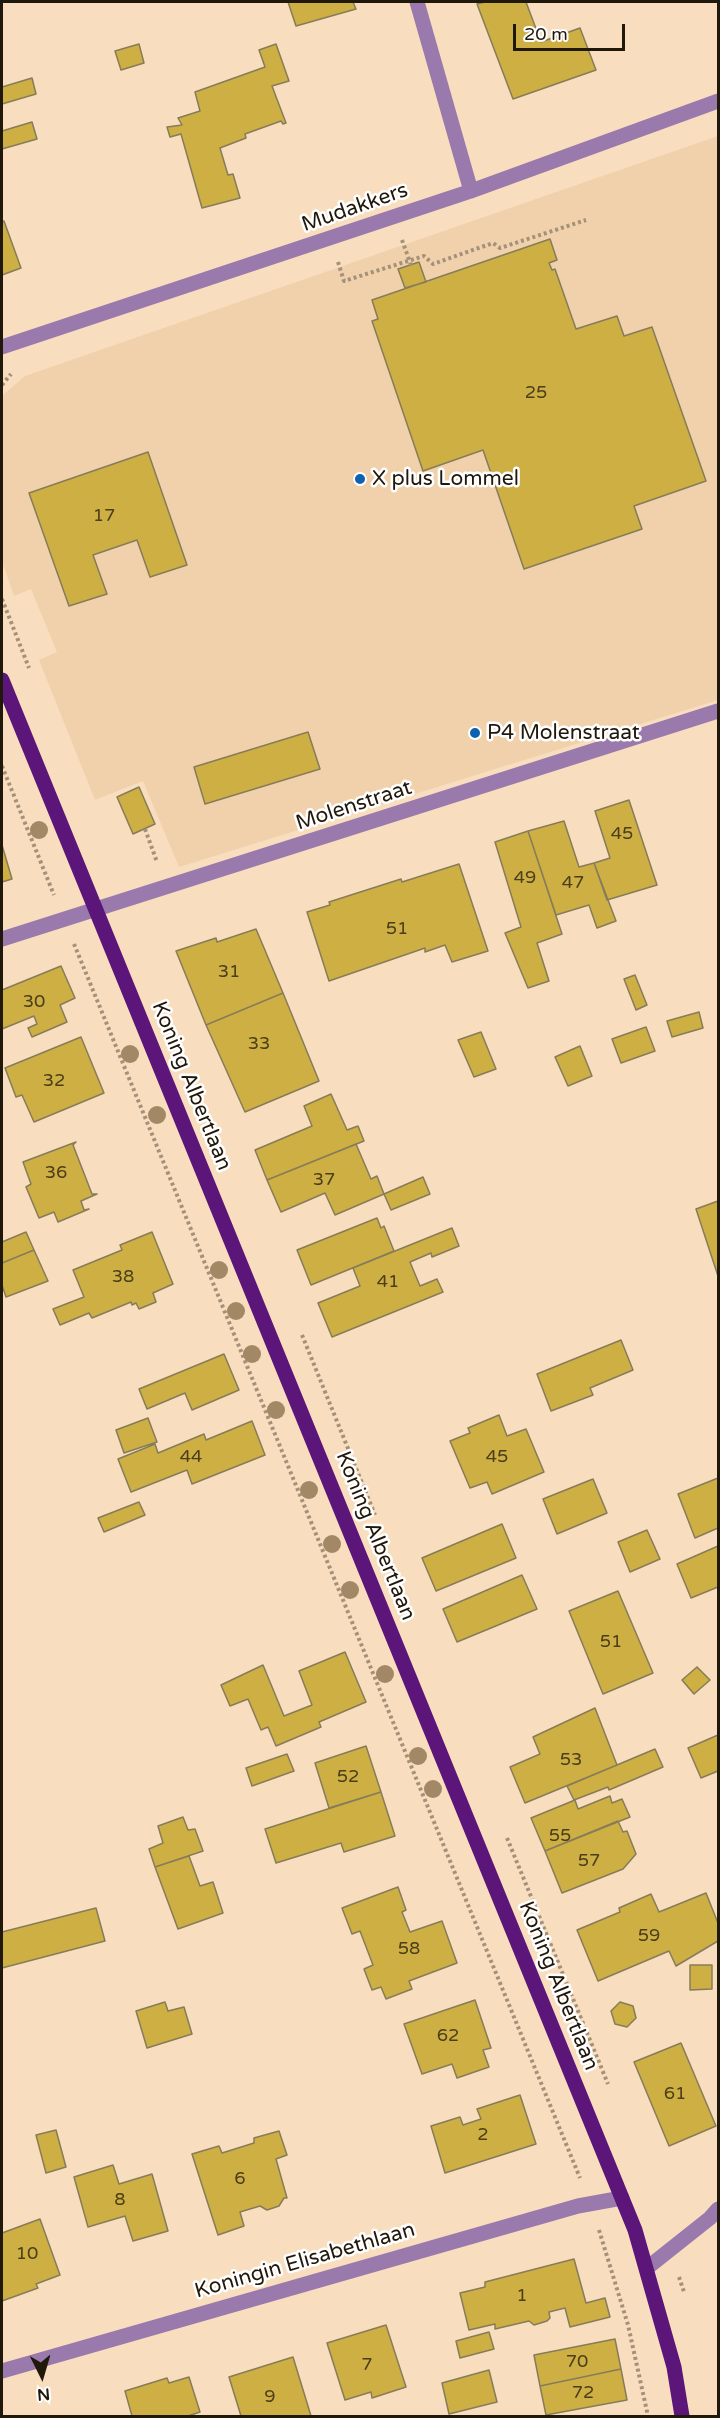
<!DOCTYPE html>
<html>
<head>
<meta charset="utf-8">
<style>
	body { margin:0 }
	#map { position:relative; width:720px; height:2418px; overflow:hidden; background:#f8debe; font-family:"Varela Round",sans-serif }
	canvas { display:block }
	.frame { position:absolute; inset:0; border:3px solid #21180c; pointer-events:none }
	.north { position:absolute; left:12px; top:2346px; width:60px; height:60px; -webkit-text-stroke:4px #fff; paint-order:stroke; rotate:175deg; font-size:16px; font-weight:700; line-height:24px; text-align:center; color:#21180c }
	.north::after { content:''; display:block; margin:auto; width:21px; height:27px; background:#21180c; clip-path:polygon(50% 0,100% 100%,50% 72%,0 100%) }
	.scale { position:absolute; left:513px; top:24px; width:112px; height:27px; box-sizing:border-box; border:3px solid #21180c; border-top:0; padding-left:8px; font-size:18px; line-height:21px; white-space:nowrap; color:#21180c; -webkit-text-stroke:4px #fff; paint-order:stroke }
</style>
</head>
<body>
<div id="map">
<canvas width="720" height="2418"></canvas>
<div class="frame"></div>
<div class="north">N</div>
<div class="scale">20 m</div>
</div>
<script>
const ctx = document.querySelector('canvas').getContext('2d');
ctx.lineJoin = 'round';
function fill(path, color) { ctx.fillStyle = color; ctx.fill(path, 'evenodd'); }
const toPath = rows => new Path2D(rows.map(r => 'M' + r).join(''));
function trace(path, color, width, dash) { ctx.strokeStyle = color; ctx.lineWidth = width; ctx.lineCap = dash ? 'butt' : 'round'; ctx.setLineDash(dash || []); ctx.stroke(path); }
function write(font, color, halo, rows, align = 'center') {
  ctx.font = font + ' "Varela Round",sans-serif'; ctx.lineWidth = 5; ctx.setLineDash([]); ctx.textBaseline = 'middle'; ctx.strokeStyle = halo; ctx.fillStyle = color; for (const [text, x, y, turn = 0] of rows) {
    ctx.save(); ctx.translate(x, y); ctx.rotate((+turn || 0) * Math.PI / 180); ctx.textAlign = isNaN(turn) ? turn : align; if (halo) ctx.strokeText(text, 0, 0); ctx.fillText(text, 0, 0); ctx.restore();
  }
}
const built = toPath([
	[718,136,718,700,179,867,143,781,95,800,39,660,57,652,31,589,14,596,2,561,2,396,25,376]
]);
const building = toPath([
	[288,2,353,2,356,9,296,26,288,2],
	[485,2,526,2,541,42,580,28,596,70,513,99,477,4,485,2],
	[139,44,144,63,121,70,115,51,139,44],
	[276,44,289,81,272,86,286,123,283,124,281,121,245,134,246,138,220,148,228,175,233,174,240,198,202,208,181,134,170,137,167,127,182,125,178,118,200,111,195,92,265,67,259,50,276,44],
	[32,78,36,94,2,104,2,87,32,78],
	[32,122,37,139,2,149,2,131,32,122],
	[4,221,21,268,2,275,2,222,4,221],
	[550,239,557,260,549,263,552,270,555,269,576,329,617,316,624,336,652,327,706,481,634,506,642,529,524,569,483,450,423,471,372,321,378,319,372,300,550,239],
	[419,262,426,282,405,288,398,269,419,262],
	[148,452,187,565,150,577,137,540,93,555,107,594,69,606,29,493,148,452],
	[308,732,320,769,205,804,194,767,308,732],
	[139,787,155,824,133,834,117,797,139,787],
	[629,800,657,885,607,900,594,863,610,858,595,811,629,800],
	[564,821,579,867,594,863,616,921,597,928,589,905,556,915,528,831,564,821],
	[528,831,562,934,537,943,549,981,528,988,505,933,521,927,495,842,528,831],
	[2,845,12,879,2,882,2,845],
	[459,864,488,951,452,962,445,945,425,952,425,948,329,981,307,912,330,905,329,902,401,879,402,882,459,864],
	[256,929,283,993,206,1025,176,951,216,938,217,942,256,929],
	[61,966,75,998,60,1005,67,1022,32,1037,28,1028,37,1024,34,1016,2,1029,2,990,61,966],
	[635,975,647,1005,636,1010,624,979,635,975],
	[283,993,319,1081,245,1112,206,1025,283,993],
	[699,1012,703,1028,672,1037,667,1021,699,1012],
	[646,1027,655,1051,621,1063,612,1039,646,1027],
	[481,1032,496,1069,474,1077,458,1040,481,1032],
	[81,1037,104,1093,34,1122,22,1095,16,1097,5,1068,81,1037],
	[580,1046,592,1076,568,1086,555,1057,580,1046],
	[331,1094,347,1130,358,1126,364,1141,267,1180,255,1150,312,1126,304,1106,331,1094],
	[76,1142,73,1145,92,1194,97,1194,81,1201,84,1210,89,1209,58,1222,54,1212,39,1218,26,1187,31,1184,23,1162,76,1142],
	[356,1144,371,1179,377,1176,384,1194,335,1215,325,1193,281,1212,267,1180,356,1144],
	[423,1177,430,1194,391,1210,384,1194,423,1177],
	[718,1201,718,1276,696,1209,718,1201],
	[377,1218,381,1228,384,1226,394,1251,311,1285,297,1250,377,1218],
	[452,1228,459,1246,432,1257,431,1253,410,1262,420,1286,437,1279,443,1292,332,1337,318,1303,360,1286,353,1268,452,1228],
	[26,1232,34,1250,2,1263,2,1242,26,1232],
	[152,1232,173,1284,153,1293,156,1302,139,1309,136,1303,132,1305,131,1302,92,1318,89,1313,60,1325,53,1309,84,1297,73,1270,122,1250,120,1245,152,1232],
	[34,1250,48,1281,6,1297,2,1285,2,1263,34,1250],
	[621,1340,633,1370,590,1388,593,1395,551,1411,537,1374,621,1340],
	[224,1354,239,1390,192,1410,185,1393,147,1409,139,1389,224,1354],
	[499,1415,507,1436,526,1429,544,1472,492,1494,487,1482,470,1488,450,1441,470,1433,468,1428,499,1415],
	[148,1418,157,1442,124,1453,116,1430,148,1418],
	[252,1421,265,1455,192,1484,187,1470,131,1492,118,1459,155,1444,158,1453,204,1434,206,1440,252,1421],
	[718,1478,718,1528,695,1538,678,1494,718,1478],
	[593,1479,607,1513,557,1534,543,1499,593,1479],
	[139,1502,145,1515,104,1532,98,1518,139,1502],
	[502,1524,516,1558,436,1591,422,1558,502,1524],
	[647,1530,660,1559,630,1572,618,1542,647,1530],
	[718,1546,718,1587,691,1598,677,1564,718,1546],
	[522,1575,537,1609,457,1642,443,1609,522,1575],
	[618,1591,653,1673,603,1694,569,1611,618,1591],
	[345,1652,366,1702,319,1722,321,1727,276,1746,268,1727,261,1730,248,1699,230,1706,221,1685,263,1665,284,1716,312,1705,299,1671,345,1652],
	[697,1667,710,1680,694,1694,682,1680,697,1667],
	[595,1708,617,1765,525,1803,510,1767,540,1754,533,1737,595,1708],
	[718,1735,718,1771,701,1778,688,1748,718,1735],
	[366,1746,381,1792,329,1808,315,1763,366,1746],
	[655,1749,663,1767,609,1790,608,1787,574,1800,567,1786,655,1749],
	[287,1754,294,1771,252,1786,246,1768,287,1754],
	[381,1792,395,1836,344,1852,341,1843,276,1863,265,1829,381,1792],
	[610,1796,612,1803,622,1799,630,1817,545,1851,531,1818,575,1800,578,1809,610,1796],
	[183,1817,188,1830,195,1829,203,1851,155,1867,149,1849,163,1843,158,1826,183,1817],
	[618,1821,623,1832,627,1831,636,1854,623,1869,562,1893,545,1851,618,1821],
	[189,1856,200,1886,213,1882,223,1913,178,1929,155,1867,189,1856],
	[398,1887,406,1910,402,1912,410,1932,442,1921,457,1963,409,1981,412,1989,386,1999,381,1987,372,1990,364,1969,373,1965,360,1931,352,1934,342,1908,398,1887],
	[706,1893,718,1923,718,1941,676,1966,669,1951,598,1981,577,1930,620,1912,619,1908,651,1894,659,1912,706,1893],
	[96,1908,105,1941,2,1968,2,1932,96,1908],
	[690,1965,712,1965,712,1989,690,1990,690,1965],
	[475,2000,491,2048,483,2050,489,2067,457,2078,452,2064,422,2074,404,2024,475,2000],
	[165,2002,168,2011,184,2007,192,2034,147,2048,136,2011,165,2002],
	[620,2002,633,2006,636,2018,627,2027,615,2024,611,2011,620,2002],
	[681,2043,716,2126,669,2146,634,2062,681,2043],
	[520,2095,536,2144,445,2173,431,2126,460,2117,463,2125,481,2119,477,2109,520,2095],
	[56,2130,66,2167,46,2173,36,2135,56,2130],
	[279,2131,287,2155,276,2159,287,2198,284,2198,279,2206,267,2210,260,2206,240,2212,244,2226,218,2235,192,2154,219,2146,222,2153,254,2143,254,2138,279,2131],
	[113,2165,119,2184,152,2174,168,2231,133,2241,125,2216,88,2227,74,2177,113,2165],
	[40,2219,60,2275,36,2284,38,2288,2,2301,2,2233,40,2219],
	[574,2259,586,2303,605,2298,610,2317,570,2327,565,2308,549,2312,550,2318,547,2321,534,2325,529,2321,495,2329,495,2324,469,2330,460,2293,485,2287,485,2282,574,2259],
	[386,2325,406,2387,372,2398,371,2392,345,2400,327,2343,386,2325],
	[489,2332,494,2349,460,2358,456,2341,489,2332],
	[615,2339,621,2369,540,2386,534,2355,615,2339],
	[293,2357,311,2416,241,2416,229,2377,293,2357],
	[621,2369,627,2400,546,2415,540,2386,621,2369],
	[489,2370,497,2402,449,2414,442,2383,489,2370],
	[189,2377,200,2412,188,2416,132,2416,125,2391,167,2378,169,2383,189,2377]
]);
const path = toPath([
	[402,240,411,265],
	[338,262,344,281,424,256,433,264,493,243,500,248,586,220],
	[2,385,11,374],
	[2,599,29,668],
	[2,766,54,895],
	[145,829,157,862],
	[74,944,580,2178],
	[302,1335,375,1515],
	[507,1838,608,2084],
	[599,2230,628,2325,648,2416],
	[679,2277,684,2292]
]);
const minor = toPath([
	[417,2,471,191],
	[2,347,471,191,718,101],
	[2,939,718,711],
	[647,2268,710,2218,718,2209],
	[2,2371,578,2206,622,2198]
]);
const major = toPath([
	[2,680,635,2230,674,2367,682,2416]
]);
const trees = [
	[39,830],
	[130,1054],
	[157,1115],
	[219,1270],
	[236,1311],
	[252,1354],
	[276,1410],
	[309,1490],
	[332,1544],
	[350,1590],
	[385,1674],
	[418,1756],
	[433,1789]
];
const markers = [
	[360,479,6,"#0e61af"],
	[475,733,6,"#0e61af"]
];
const numberNames = [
	["25",536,393],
	["17",104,516],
	["45",622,834],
	["49",525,878],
	["47",573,883],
	["51",397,929],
	["31",229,972],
	["30",34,1002],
	["33",259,1044],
	["32",54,1081],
	["36",56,1173],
	["37",324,1180],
	["38",123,1277],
	["41",388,1282],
	["44",191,1457],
	["45",497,1457],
	["51",611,1642],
	["53",571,1760],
	["52",348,1777],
	["55",560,1836],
	["57",589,1861],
	["59",649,1936],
	["58",409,1949],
	["62",448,2036],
	["61",675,2094],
	["2",483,2135],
	["6",240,2179],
	["8",120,2200],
	["10",27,2254],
	["1",522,2296],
	["70",577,2362],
	["7",367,2365],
	["72",583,2393],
	["9",270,2397]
];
const streetNames = [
	["Mudakkers",355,208,-19],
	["Molenstraat",354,806,-18],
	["Koning Albertlaan",191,1086,68],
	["Koning Albertlaan",375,1536,68],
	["Koning Albertlaan",558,1986,68],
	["Koningin Elisabethlaan",305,2261,-16]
];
const poiNames = [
	["X plus Lommel",372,479],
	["P4 Molenstraat",487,733]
];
fill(built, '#f0d1ac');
fill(building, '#cdaf44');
trace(building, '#867c59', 1.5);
trace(path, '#a59179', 4, [3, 3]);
trace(minor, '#9a79ad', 15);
trace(major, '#5c167a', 15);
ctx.fillStyle = '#a28865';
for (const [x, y] of trees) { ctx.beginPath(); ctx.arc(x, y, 9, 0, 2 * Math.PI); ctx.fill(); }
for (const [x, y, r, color] of markers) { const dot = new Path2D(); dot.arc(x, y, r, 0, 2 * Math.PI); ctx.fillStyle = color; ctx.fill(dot); trace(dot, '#fff', 2); }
write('18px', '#4c3e1a', null, numberNames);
write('21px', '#21180c', '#fff', streetNames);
write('21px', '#21180c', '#fff', poiNames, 'left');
</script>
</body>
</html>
